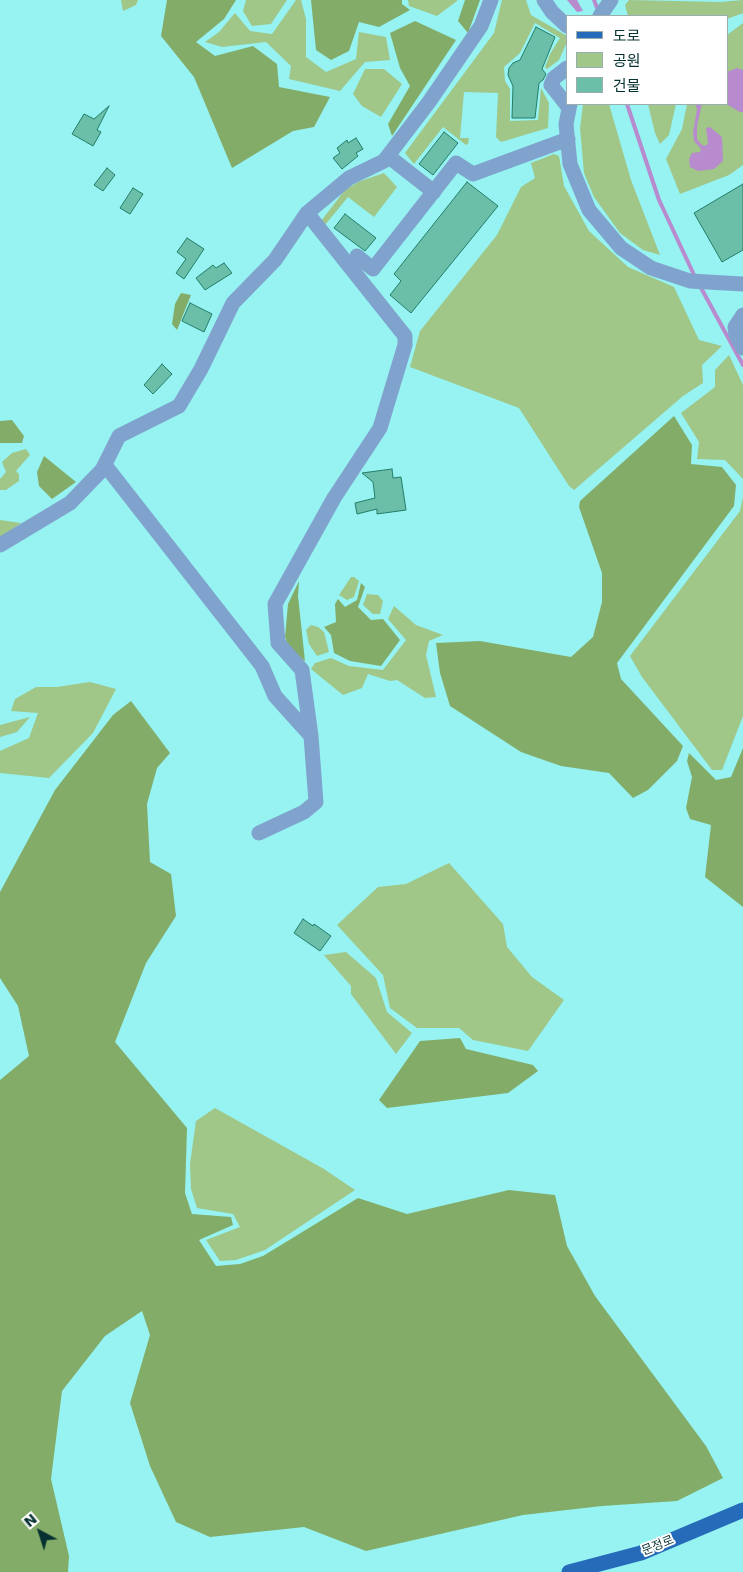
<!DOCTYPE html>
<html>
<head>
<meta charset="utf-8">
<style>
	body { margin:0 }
	#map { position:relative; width:743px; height:1572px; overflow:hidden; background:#96f3f1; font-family:"DejaVu Sans","Noto Sans KR",sans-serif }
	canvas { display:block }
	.legend { position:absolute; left:566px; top:15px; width:162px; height:90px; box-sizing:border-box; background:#fff; border:1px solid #9badac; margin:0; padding:6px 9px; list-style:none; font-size:15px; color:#063130 }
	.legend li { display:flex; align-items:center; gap:10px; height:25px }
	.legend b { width:25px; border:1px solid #9badac }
	.north { position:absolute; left:15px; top:1507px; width:50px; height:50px; -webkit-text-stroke:4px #fff; paint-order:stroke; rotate:320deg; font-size:14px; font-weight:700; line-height:20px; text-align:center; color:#063130 }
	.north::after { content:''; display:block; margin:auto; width:18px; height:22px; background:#063130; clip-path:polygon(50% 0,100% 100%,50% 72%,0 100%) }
</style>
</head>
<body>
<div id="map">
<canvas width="743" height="1572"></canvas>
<ul class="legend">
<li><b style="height:6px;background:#256bb9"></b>도로</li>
<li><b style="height:14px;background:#a0c688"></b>공원</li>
<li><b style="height:14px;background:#6bbfa8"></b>건물</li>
</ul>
<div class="north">N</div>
</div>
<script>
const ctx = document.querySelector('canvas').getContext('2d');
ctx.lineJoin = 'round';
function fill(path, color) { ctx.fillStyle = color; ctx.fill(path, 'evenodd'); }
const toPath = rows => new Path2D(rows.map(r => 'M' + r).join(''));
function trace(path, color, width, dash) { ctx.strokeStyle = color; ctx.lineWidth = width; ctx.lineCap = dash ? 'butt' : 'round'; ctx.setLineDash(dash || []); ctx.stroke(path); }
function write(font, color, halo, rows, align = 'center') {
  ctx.font = font + ' "DejaVu Sans","Noto Sans KR",sans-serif'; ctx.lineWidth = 4; ctx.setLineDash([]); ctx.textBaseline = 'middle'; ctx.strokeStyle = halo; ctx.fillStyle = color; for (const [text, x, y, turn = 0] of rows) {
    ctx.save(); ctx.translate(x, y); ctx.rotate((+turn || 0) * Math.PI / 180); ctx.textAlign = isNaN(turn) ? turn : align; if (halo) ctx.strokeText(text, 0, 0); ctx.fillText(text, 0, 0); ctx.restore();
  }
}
const green = toPath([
	[121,0,138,0,136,5,123,11],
	[246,0,287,0,271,24,252,26,243,11],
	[296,0,301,0,306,19,306,57,326,72,356,59,359,32,386,37,390,60,365,62,340,91,289,79,291,66,266,42,222,47,205,42,219,32,235,13,250,31,272,34],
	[408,0,457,0,457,1,437,16,409,6],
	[502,0,526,0,531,15,567,36,567,42,559,60,547,69,545,67,550,54,560,38,535,23,520,53,504,67,505,81,510,89,510,121,538,120,541,88,549,103,548,128,501,142,496,137,498,93,464,92,460,138,469,138,468,144,466,145,443,127,414,164,405,153,494,33],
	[629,0,720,2,743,0,743,13,727,19,727,16,628,16,625,5],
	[743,23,743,165,729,175,680,194,666,159,682,129,687,104,727,104,727,35],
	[365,69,384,69,402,84,381,117,362,106,353,94],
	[583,104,609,104,631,180,660,255,643,250,620,233,594,197,584,173,580,128],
	[648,104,676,104,669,135,660,144,655,133],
	[554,154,559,156,564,186,589,231,628,267,674,287,699,340,722,346,702,365,703,383,683,396,574,490,569,486,519,408,410,367,420,331,497,235,521,187,535,178,531,163],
	[384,173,397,187,374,217,348,197,325,225,321,221,345,190,358,182],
	[729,355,743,385,743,479,725,460,697,459,699,442,681,413,715,387,715,370],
	[26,449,30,455,16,471,19,474,19,481,6,490,0,490,0,479,6,472,2,462,12,453],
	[743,497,743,716,722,770,712,770,642,677,630,656,740,511],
	[0,520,21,523,0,538],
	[351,577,354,577,359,581,354,597,347,600,339,595],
	[367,594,378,595,383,601,380,614,373,614,363,605],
	[394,606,416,625,443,635,429,641,426,655,436,697,425,698,397,680,390,681,368,674,362,688,343,695,311,669,315,663,331,658,349,666,383,670,406,640,388,619],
	[311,625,318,627,324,632,329,652,317,656,309,644,306,630],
	[90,682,116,689,93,733,49,778,0,773,0,751,29,738,38,713,11,711,15,699,36,687,57,687],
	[30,717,17,732,0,737,0,725],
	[449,863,503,924,507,947,532,977,564,1000,528,1051,473,1040,459,1028,417,1028,390,1008,383,975,337,925,378,887,406,884],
	[346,952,376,978,387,1012,412,1033,396,1054,351,994,351,986,324,955],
	[215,1108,324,1169,355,1190,265,1250,236,1260,220,1261,206,1240,240,1227,233,1214,197,1208,191,1189,190,1164,196,1121]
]);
const forest = toPath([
	[167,0,236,0,224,19,196,42,215,56,253,46,277,64,279,87,330,97,314,127,293,131,232,168,194,77,161,36],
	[311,0,402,0,402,4,410,10,379,27,359,22,349,51,331,60,316,50],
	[465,0,480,0,468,33,458,21],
	[415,21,456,40,392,136,388,124,410,86,400,68,390,33],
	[181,293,191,295,177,330,172,324,175,304],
	[674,416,692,445,691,464,722,467,736,485,734,506,617,663,621,679,683,746,677,761,648,790,633,798,609,773,561,766,521,752,450,706,440,673,436,643,480,641,571,657,593,637,602,602,602,573,579,507,580,501],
	[12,420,24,436,22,443,0,443,0,421],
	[44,456,76,482,52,499,39,486,37,472],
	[299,581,298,596,305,661,290,651,285,637,288,604],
	[361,583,365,587,358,607,371,620,383,619,400,640,381,666,350,661,334,653,331,635,324,627,336,622,335,604,338,599,345,607,357,600],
	[131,701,170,753,157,768,147,804,150,862,171,874,176,916,146,963,115,1042,187,1128,185,1193,192,1214,231,1217,233,1225,199,1240,216,1266,240,1264,263,1256,358,1198,407,1214,509,1190,555,1195,567,1246,595,1296,706,1446,723,1478,677,1501,602,1506,523,1515,366,1551,304,1527,210,1537,176,1522,150,1466,130,1403,150,1335,142,1311,105,1336,62,1391,51,1479,69,1556,68,1572,0,1572,0,1080,29,1056,18,1006,0,978,0,892,55,790,113,715],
	[743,748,743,907,705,877,711,825,690,819,686,808,692,777,687,761,689,753,716,780,731,777],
	[460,1038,466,1049,533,1065,538,1071,508,1093,387,1108,379,1100,420,1041]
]);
const water = toPath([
	[567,0,577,0,583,11,577,12],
	[737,68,743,70,743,112,740,112,726,104,727,72],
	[695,104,702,104,697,126,697,139,701,144,704,146,708,144,706,128,710,127,722,137,723,161,714,169,698,171,690,167,689,159,692,153,700,152,701,149,694,141,693,133,697,109]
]);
const stream = toPath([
	[594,0,598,10],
	[627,104,659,200,695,277],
	[700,286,743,365]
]);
const building = toPath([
	[536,27,555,37,542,69,546,74,543,80,539,83,535,118,512,118,513,86,508,75,509,68,513,63,520,60,536,27],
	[109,106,97,130,101,132,93,146,72,134,84,114,94,119,109,106],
	[444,132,458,143,433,175,419,164,444,132],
	[356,138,363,149,356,153,358,156,342,169,333,158,340,153,337,148,347,140,348,143,356,138],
	[107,168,115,175,103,191,94,185,107,168],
	[467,182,498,206,411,313,390,295,401,281,394,274,467,182],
	[743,184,743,250,722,262,694,213,743,184],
	[133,188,143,194,130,214,120,208,133,188],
	[345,214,376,238,365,251,334,228,345,214],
	[187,238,204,249,184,279,176,273,186,259,177,252,187,238],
	[224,263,232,273,205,290,196,278,213,265,216,268,224,263],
	[190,303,212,314,204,332,182,321,190,303],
	[162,364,172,374,153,394,144,385,162,364],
	[392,469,393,478,401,477,406,510,377,514,377,509,357,514,355,503,375,498,373,482,362,473,392,469],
	[303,919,313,926,314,924,331,936,320,951,294,933,303,919]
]);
const minor = toPath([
	[544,0,552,12,567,26],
	[600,16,611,0],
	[567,68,554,78,551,85,569,108],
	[570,104,566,124,570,164,589,210,621,248,651,268,690,281,743,284],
	[388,156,434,192],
	[307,213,405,336,405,345,380,428,334,498,275,604,278,643,302,670,311,736],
	[357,256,373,269,456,163,473,174,568,139],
	[743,315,735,327,736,335,743,348],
	[105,465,262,666,275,696,311,736,316,802,304,812,259,833],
	[0,545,70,503,102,470,119,436,179,406,201,369,233,303,275,260,307,213,349,178,384,161,429,102,481,26,491,0]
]);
const major = toPath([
	[569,1572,641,1553,743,1510]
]);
const streetNames = [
	["문정로",658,1546,-22]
];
fill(green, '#a0c688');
fill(forest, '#83ac68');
fill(water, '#b78bcd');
trace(stream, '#b78bcd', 4);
fill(building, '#6bbfa8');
trace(building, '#237d68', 1);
trace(minor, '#80a3ce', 15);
trace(major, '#256bb9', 15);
write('12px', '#063130', '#fff', streetNames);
</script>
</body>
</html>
